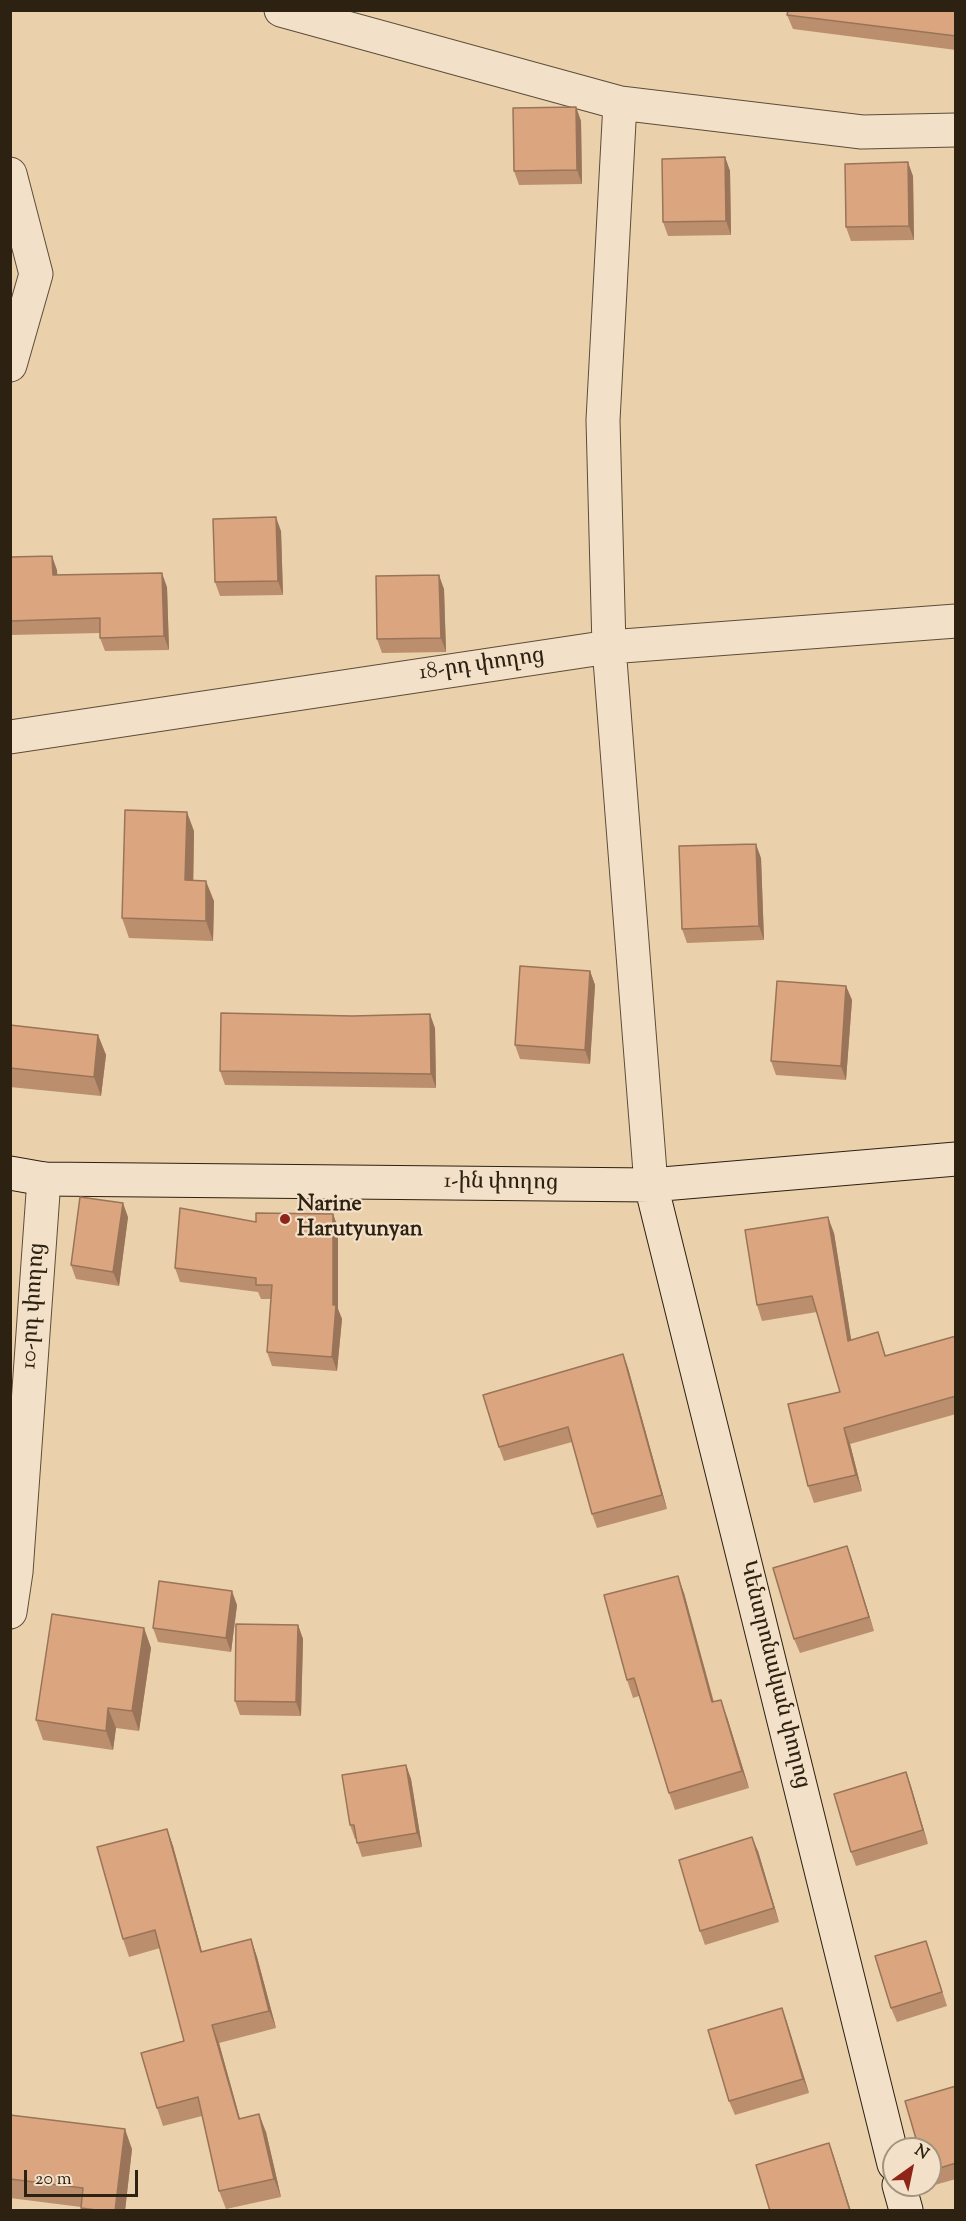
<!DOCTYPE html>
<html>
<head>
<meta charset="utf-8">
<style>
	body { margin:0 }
	#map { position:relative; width:966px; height:2221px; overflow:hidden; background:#ebd0ac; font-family:"Sorts Mill Goudy",serif }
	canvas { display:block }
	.frame { position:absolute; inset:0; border:12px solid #2d2111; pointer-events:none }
	.north { position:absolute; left:882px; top:2137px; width:60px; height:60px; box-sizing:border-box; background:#f2e0c9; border:2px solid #a3947f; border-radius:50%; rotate:33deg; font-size:16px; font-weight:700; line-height:24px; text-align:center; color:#2d2111 }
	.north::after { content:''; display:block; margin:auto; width:21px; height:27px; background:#8f2418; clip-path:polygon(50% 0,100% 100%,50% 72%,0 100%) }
	.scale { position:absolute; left:24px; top:2170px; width:114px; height:27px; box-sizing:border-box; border:3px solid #2d2111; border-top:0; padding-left:8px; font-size:18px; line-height:21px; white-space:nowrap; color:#2d2111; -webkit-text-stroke:4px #f2e0c9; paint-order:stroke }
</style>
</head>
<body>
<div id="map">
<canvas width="966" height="2221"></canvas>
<div class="frame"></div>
<div class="north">N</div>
<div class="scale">20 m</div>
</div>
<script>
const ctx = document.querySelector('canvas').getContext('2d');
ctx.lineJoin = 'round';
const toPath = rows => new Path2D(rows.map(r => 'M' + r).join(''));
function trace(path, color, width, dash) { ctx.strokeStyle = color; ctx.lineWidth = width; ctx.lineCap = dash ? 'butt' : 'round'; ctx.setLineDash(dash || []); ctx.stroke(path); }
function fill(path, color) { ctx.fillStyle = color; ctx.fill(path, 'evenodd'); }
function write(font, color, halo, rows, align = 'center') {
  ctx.font = font + ' "Sorts Mill Goudy","Noto Serif Armenian",serif'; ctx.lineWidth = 4.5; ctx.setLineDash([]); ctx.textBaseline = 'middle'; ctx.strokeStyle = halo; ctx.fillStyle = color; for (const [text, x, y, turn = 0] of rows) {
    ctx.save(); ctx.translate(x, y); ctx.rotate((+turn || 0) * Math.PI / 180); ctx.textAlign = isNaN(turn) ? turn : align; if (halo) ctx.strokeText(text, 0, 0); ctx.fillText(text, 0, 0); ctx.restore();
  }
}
const street = toPath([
	[281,10,620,103,862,132,956,130],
	[620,103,603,420,609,647,651,1185],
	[10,174,36,274,10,365],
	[10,737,609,647,956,621],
	[10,1612,16,1572,44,1179]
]);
const secondary = toPath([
	[10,1173,44,1179,651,1185,956,1159],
	[651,1185,894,2164],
	[899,2185,906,2210]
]);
const wall = toPath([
	[956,10,956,50,793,29,787,15],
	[576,107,581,121,582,184,519,185,514,171],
	[725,157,730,171,731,235,668,236,663,222],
	[913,176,914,240,851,241,846,227],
	[281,531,283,595,220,596,215,582],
	[10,557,57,570,57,575,167,587,169,650,105,651,100,638,100,633,10,635],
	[444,589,446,652,382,653,377,639],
	[194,831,193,881,214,901,213,941,129,938,122,918],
	[761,858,764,940,687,943,682,929],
	[590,971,595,985,590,1064,520,1059,515,1045],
	[846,986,852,1000,846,1080,776,1075,771,1061],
	[10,1025,98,1035,106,1055,101,1096,10,1087],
	[435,1028,436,1088,225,1085,220,1071],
	[333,1214,338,1228,338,1309,342,1319,337,1371,272,1366,267,1352,271,1299,261,1299,258,1292,180,1282,175,1268,256,1222],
	[128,1217,119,1286,76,1279,71,1265],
	[834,1233,851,1340,878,1332,886,1356,956,1336,956,1414,850,1444,862,1491,814,1503,808,1486,840,1392,817,1312,762,1321,757,1305],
	[623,1354,628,1368,667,1509,597,1528,592,1514,572,1442,504,1461,499,1447],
	[847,1546,874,1631,800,1653,794,1639],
	[684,1593,714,1702,727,1717,749,1788,675,1810,669,1793,639,1696,633,1698,627,1680],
	[237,1605,231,1652,158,1642,153,1628],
	[298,1625,303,1639,301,1716,240,1715,235,1701],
	[144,1628,151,1648,139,1731,116,1728,113,1750,43,1740,36,1720],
	[406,1765,411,1779,422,1847,362,1857,356,1839,355,1839,350,1825],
	[906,1772,928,1844,856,1866,851,1852],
	[167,1829,173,1846,202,1952,251,1939,257,1957,276,2028,219,2043,240,2119,266,2132,281,2197,226,2209,219,2191,202,2116,163,2126,157,2108,184,2041,160,1948,129,1957,123,1939],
	[758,1851,779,1922,705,1945,700,1931],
	[931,1955,947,2006,897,2022,891,2008],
	[782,2008,809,2093,735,2115,729,2101],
	[956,2086,956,2179,931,2186,930,2183,930,2149],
	[10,2115,132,2149,125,2211,82,2211,81,2207,10,2198]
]);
const shadedWall = toPath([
	[576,107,581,121,582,184,577,170],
	[725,157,730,171,731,235,726,221],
	[908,162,913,176,914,240,909,226],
	[276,517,281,531,283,595,278,581],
	[52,556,57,570,58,589,53,575],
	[162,573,167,587,169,650,164,636],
	[439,575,444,589,446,652,441,638],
	[187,812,194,831,193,900,185,880],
	[756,844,761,858,764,940,759,926],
	[206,881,214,901,213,941,206,921],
	[590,971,595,985,590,1064,585,1050],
	[846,986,852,1000,846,1080,841,1066],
	[430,1014,435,1028,436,1088,431,1074],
	[98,1035,106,1055,101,1096,94,1077],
	[123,1203,128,1217,119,1286,113,1272],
	[333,1214,338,1228,338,1309,342,1319,337,1371,332,1357],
	[828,1217,834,1233,854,1357,848,1341],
	[623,1354,628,1368,667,1509,662,1495],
	[844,1428,850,1444,862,1491,856,1475],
	[847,1546,852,1560,874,1631,869,1617],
	[678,1576,684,1593,718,1719,712,1702],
	[232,1591,237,1605,231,1652,226,1638],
	[298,1625,303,1639,301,1716,296,1702],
	[144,1628,151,1648,139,1731,132,1711],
	[721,1700,727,1717,749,1788,742,1771],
	[108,1708,116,1728,113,1750,106,1731],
	[406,1765,411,1779,422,1847,417,1833],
	[906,1772,911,1786,928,1844,923,1830],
	[167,1829,173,1846,207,1970,201,1952],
	[752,1837,758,1851,779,1922,774,1908],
	[251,1939,257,1957,276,2028,269,2011],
	[782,2008,787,2022,809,2093,803,2079],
	[212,2025,219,2043,245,2137,239,2119],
	[259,2114,266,2132,281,2197,274,2179],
	[125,2129,132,2149,125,2211,115,2211],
	[829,2143,834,2157,851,2211,850,2211]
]);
const building = toPath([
	[788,10,956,10,956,36,787,15,788,10],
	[576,107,577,170,514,171,513,108,576,107],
	[725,157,726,221,663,222,662,159,725,157],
	[908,162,909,226,846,227,845,164,908,162],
	[276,517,278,581,215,582,213,519,276,517],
	[52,556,53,575,162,573,164,636,100,638,100,618,10,621,10,557,52,556],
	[439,575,441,638,377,639,376,576,439,575],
	[125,810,187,812,185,880,206,881,206,921,122,918,125,810],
	[756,844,759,926,682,929,679,846,756,844],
	[520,966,590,971,585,1050,515,1045,520,966],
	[777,981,846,986,841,1066,771,1061,777,981],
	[221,1013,352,1016,430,1014,431,1074,220,1071,221,1013],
	[10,1025,98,1035,94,1077,10,1068,10,1025],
	[80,1197,123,1203,113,1272,71,1265,80,1197],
	[180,1208,256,1222,256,1213,333,1214,333,1305,336,1305,332,1357,267,1352,272,1285,256,1285,256,1278,175,1268,180,1208],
	[828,1217,848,1341,878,1332,885,1356,956,1336,956,1396,844,1428,856,1475,808,1486,788,1404,840,1392,812,1296,757,1305,745,1230,828,1217],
	[623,1354,662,1495,592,1514,568,1427,499,1447,483,1395,623,1354],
	[847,1546,869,1617,794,1639,773,1568,847,1546],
	[678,1576,712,1702,721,1700,742,1771,669,1793,634,1678,627,1680,604,1595,678,1576],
	[159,1581,232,1591,226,1638,153,1628,159,1581],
	[52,1614,144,1628,132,1711,108,1708,106,1731,36,1720,52,1614],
	[236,1624,298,1625,296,1702,235,1701,236,1624],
	[406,1765,417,1833,357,1843,354,1825,350,1825,342,1775,406,1765],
	[906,1772,923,1830,851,1852,834,1794,906,1772],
	[167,1829,201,1952,251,1939,269,2011,212,2025,239,2119,259,2114,274,2179,219,2191,198,2097,157,2108,141,2053,184,2041,155,1930,123,1939,97,1847,167,1829],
	[752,1837,774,1908,700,1931,679,1860,752,1837],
	[926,1941,942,1992,891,2008,875,1956,926,1941],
	[782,2008,803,2079,729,2101,708,2030,782,2008],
	[956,2086,956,2163,930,2171,930,2149,919,2149,905,2101,956,2086],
	[10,2115,125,2129,115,2211,104,2211,81,2208,83,2188,10,2179,10,2115],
	[829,2143,850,2211,770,2211,756,2165,829,2143]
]);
const markers = [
	[285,1219,6,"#8f2418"]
];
const streetNames = [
	["18-րդ փողոց",482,666,-8],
	["1-ին փողոց",501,1184,1],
	["10-րդ փողոց",35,1306,-86],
	["Կենտրոնական փողոց",773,1675,76]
];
const poiNames = [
	["Narine",297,1206],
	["Harutyunyan",297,1231]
];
trace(street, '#5c4d38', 35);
trace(secondary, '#2d2111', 35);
trace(street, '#f2e0c9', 33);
trace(secondary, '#f2e0c9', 33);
fill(wall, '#bb8e6d');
fill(shadedWall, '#997459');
fill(building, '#daa57f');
trace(building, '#997459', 1.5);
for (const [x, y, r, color] of markers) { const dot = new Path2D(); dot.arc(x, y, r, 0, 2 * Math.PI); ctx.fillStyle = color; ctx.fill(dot); trace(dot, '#f2e0c9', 2); }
write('22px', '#2d2111', '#f2e0c9', streetNames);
write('bold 22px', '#2d2111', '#f2e0c9', poiNames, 'left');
</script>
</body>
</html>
